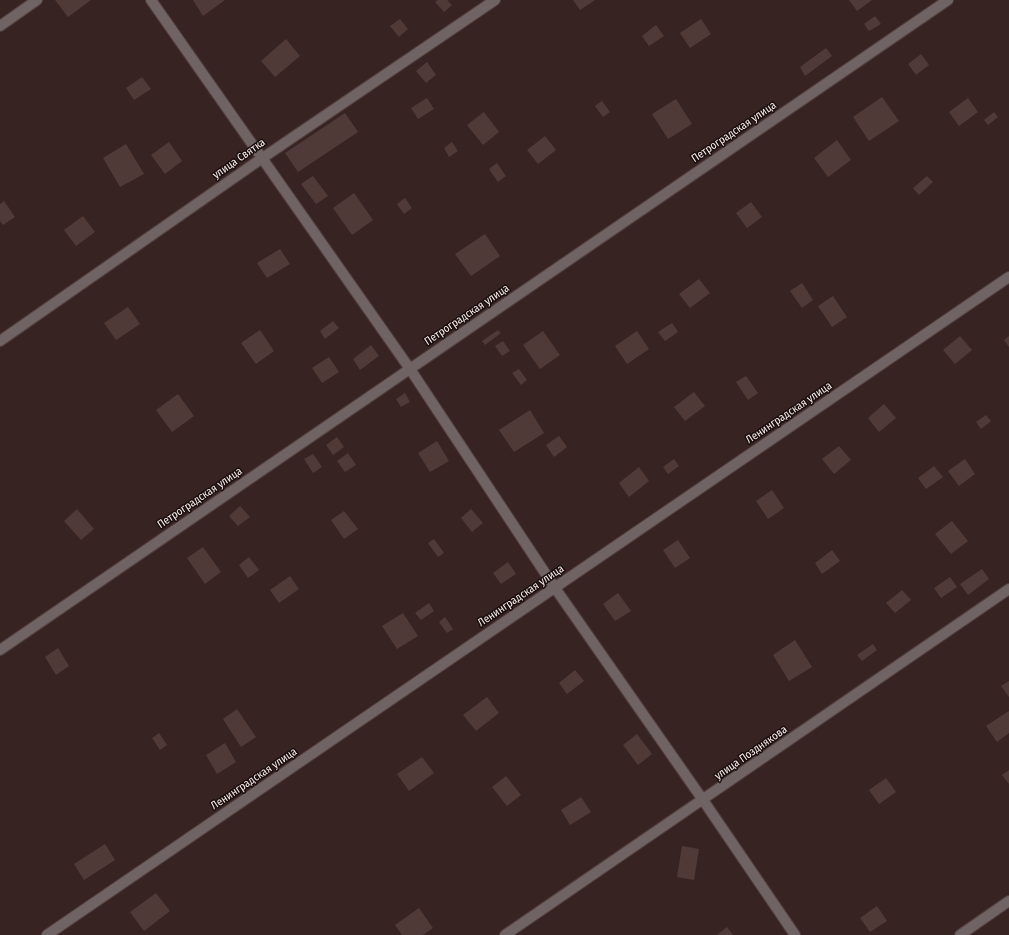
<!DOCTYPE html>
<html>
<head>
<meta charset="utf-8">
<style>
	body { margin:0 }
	canvas { display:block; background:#372321 }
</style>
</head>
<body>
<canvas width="1009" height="935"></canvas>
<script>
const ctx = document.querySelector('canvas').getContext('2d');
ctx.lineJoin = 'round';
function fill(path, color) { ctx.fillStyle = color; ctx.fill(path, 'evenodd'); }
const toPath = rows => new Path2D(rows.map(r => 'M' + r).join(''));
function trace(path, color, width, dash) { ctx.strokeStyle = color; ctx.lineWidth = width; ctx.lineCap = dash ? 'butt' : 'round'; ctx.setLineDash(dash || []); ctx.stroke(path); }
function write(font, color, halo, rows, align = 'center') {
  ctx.font = font + ' "Fira Sans Condensed",sans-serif'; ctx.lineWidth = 3; ctx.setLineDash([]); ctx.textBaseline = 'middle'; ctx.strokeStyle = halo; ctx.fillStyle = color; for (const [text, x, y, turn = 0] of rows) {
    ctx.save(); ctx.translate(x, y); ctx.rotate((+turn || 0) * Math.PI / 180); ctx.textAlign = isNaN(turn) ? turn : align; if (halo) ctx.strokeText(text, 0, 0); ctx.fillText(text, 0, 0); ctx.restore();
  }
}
const building = toPath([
	[55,0,91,0,68,17],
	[193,0,225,0,203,16],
	[438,0,447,0,452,5,444,12,435,2],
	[573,0,595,0,580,10],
	[849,0,872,0,857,11],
	[875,16,881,24,869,31,864,24],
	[400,19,408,29,399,37,390,26],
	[701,19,711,34,690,48,680,33],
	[656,25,664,36,649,46,642,36],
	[286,39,300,56,275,77,261,61],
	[826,48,832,56,805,76,800,67],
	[921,54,929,65,916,75,908,64],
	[427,62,436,75,426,83,416,71],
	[142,77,151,89,134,100,126,88],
	[882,97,899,121,869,141,853,117],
	[427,98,434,109,418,119,411,108],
	[968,98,978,112,959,126,949,112],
	[676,99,692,124,668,139,652,114],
	[602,101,610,112,603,117,595,106],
	[484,112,499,132,483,145,467,125],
	[994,112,998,117,988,125,984,120],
	[345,113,358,132,298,172,285,153],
	[545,136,556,150,538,164,527,150],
	[837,140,851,160,828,177,814,158],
	[169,142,182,161,165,174,151,155],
	[452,142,458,151,449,157,444,148],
	[126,144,144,174,120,187,103,158],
	[497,163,506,176,498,182,489,169],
	[313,176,328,196,316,204,301,184],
	[927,176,933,182,919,195,913,188],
	[354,193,373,220,352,235,333,208],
	[405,198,412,208,404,214,397,204],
	[4,201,15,217,3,225,0,221,0,204],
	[751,202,762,217,747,228,736,213],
	[83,216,95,232,76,246,64,230],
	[485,234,500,256,471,276,455,254],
	[280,249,290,264,267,278,257,263],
	[699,279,710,293,690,308,679,294],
	[802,283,813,300,802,308,790,291],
	[833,296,847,317,832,327,818,306],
	[128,307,140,324,116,340,104,323],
	[333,321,339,328,325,339,320,331],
	[672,323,678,332,665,341,658,332],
	[260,330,274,351,256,364,241,343],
	[498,330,501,333,485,345,482,341],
	[543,331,560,355,540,369,523,345],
	[637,331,649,349,627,364,615,346],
	[960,336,972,350,955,364,943,350],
	[1009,336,1009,347,1004,340],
	[503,341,510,351,502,356,495,346],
	[371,345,379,356,360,370,353,359],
	[329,357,339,372,322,383,312,368],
	[519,369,527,380,521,385,512,373],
	[746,376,758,393,748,400,736,382],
	[694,392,705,406,685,421,674,407],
	[405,393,410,402,401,407,396,399],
	[178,394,194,416,172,432,156,410],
	[884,404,896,418,879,432,868,418],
	[530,410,544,433,514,452,499,430],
	[986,415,991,421,981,429,976,422],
	[559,436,567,447,554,457,546,445],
	[337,437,344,447,333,455,326,445],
	[437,441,449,461,430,472,418,453],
	[839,446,851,460,834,474,822,459],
	[348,453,356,465,345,472,337,461],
	[313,454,322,467,313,473,304,459],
	[674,459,679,466,668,474,663,467],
	[965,459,975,474,959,486,948,471],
	[934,466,943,477,926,489,918,478],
	[639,467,649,481,629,497,619,483],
	[772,490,784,508,768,519,756,501],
	[240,506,250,517,238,526,229,516],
	[77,509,94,529,81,540,64,521],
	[471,509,483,523,472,532,461,518],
	[344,511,358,529,344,539,331,520],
	[952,521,968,541,951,554,935,534],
	[434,539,444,553,438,557,428,543],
	[678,540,690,558,675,568,663,550],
	[203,547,221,572,205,584,187,558],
	[832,550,840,561,822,574,815,563],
	[249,557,259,570,248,578,239,565],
	[508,562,516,574,501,584,493,573],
	[982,569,989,579,968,595,960,584],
	[290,576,299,589,279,603,270,590],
	[950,577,957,587,941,598,934,588],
	[902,590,911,600,895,613,886,603],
	[618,593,631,611,615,621,603,604],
	[429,603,434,611,421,620,415,613],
	[403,613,418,636,397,649,382,626],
	[445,617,453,629,447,633,439,622],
	[795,640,812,667,789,681,773,655],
	[873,644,877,650,862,661,857,655],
	[58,648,69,666,56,675,45,657],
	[575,670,584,681,567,694,559,683],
	[1009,681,1009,697,1001,686],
	[487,697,499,713,476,731,463,715],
	[237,709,256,737,241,747,223,719],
	[1009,711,1009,733,997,742,986,726],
	[159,733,167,745,160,750,152,738],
	[637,734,652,754,638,765,623,745],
	[225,743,236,762,217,774,206,755],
	[422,757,434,773,409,791,397,774],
	[1009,770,1009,784,1002,775],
	[506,776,521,795,507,806,492,787],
	[886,778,896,792,879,804,869,790],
	[581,797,591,812,570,825,561,810],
	[105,844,115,860,84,880,74,864],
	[682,846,699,849,694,880,677,877],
	[156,893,170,911,144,931,130,912],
	[877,906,887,921,870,932,860,918],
	[419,908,433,928,423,935,402,935,395,925],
	[727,927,733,935,717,935]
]);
const street = toPath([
	[151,0,410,369,555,588,703,800,795,935],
	[0,26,37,0],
	[0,341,261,159,495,0],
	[0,650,948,0],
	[47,935,1009,277],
	[505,935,1009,589],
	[960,935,1009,901]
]);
const streetNames = [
	["Петроградская улица",734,132,-34],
	["улица Святка",239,159,-35],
	["Петроградская улица",467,315,-34],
	["Ленинградская улица",789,413,-34],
	["Петроградская улица",200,498,-34],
	["Ленинградская улица",521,596,-34],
	["улица Позднякова",751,753,-35],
	["Ленинградская улица",254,779,-34]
];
fill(building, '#503a38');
trace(street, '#523f3d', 12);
trace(street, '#6f6463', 10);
write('11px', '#faecea', '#180f0e', streetNames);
</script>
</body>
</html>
